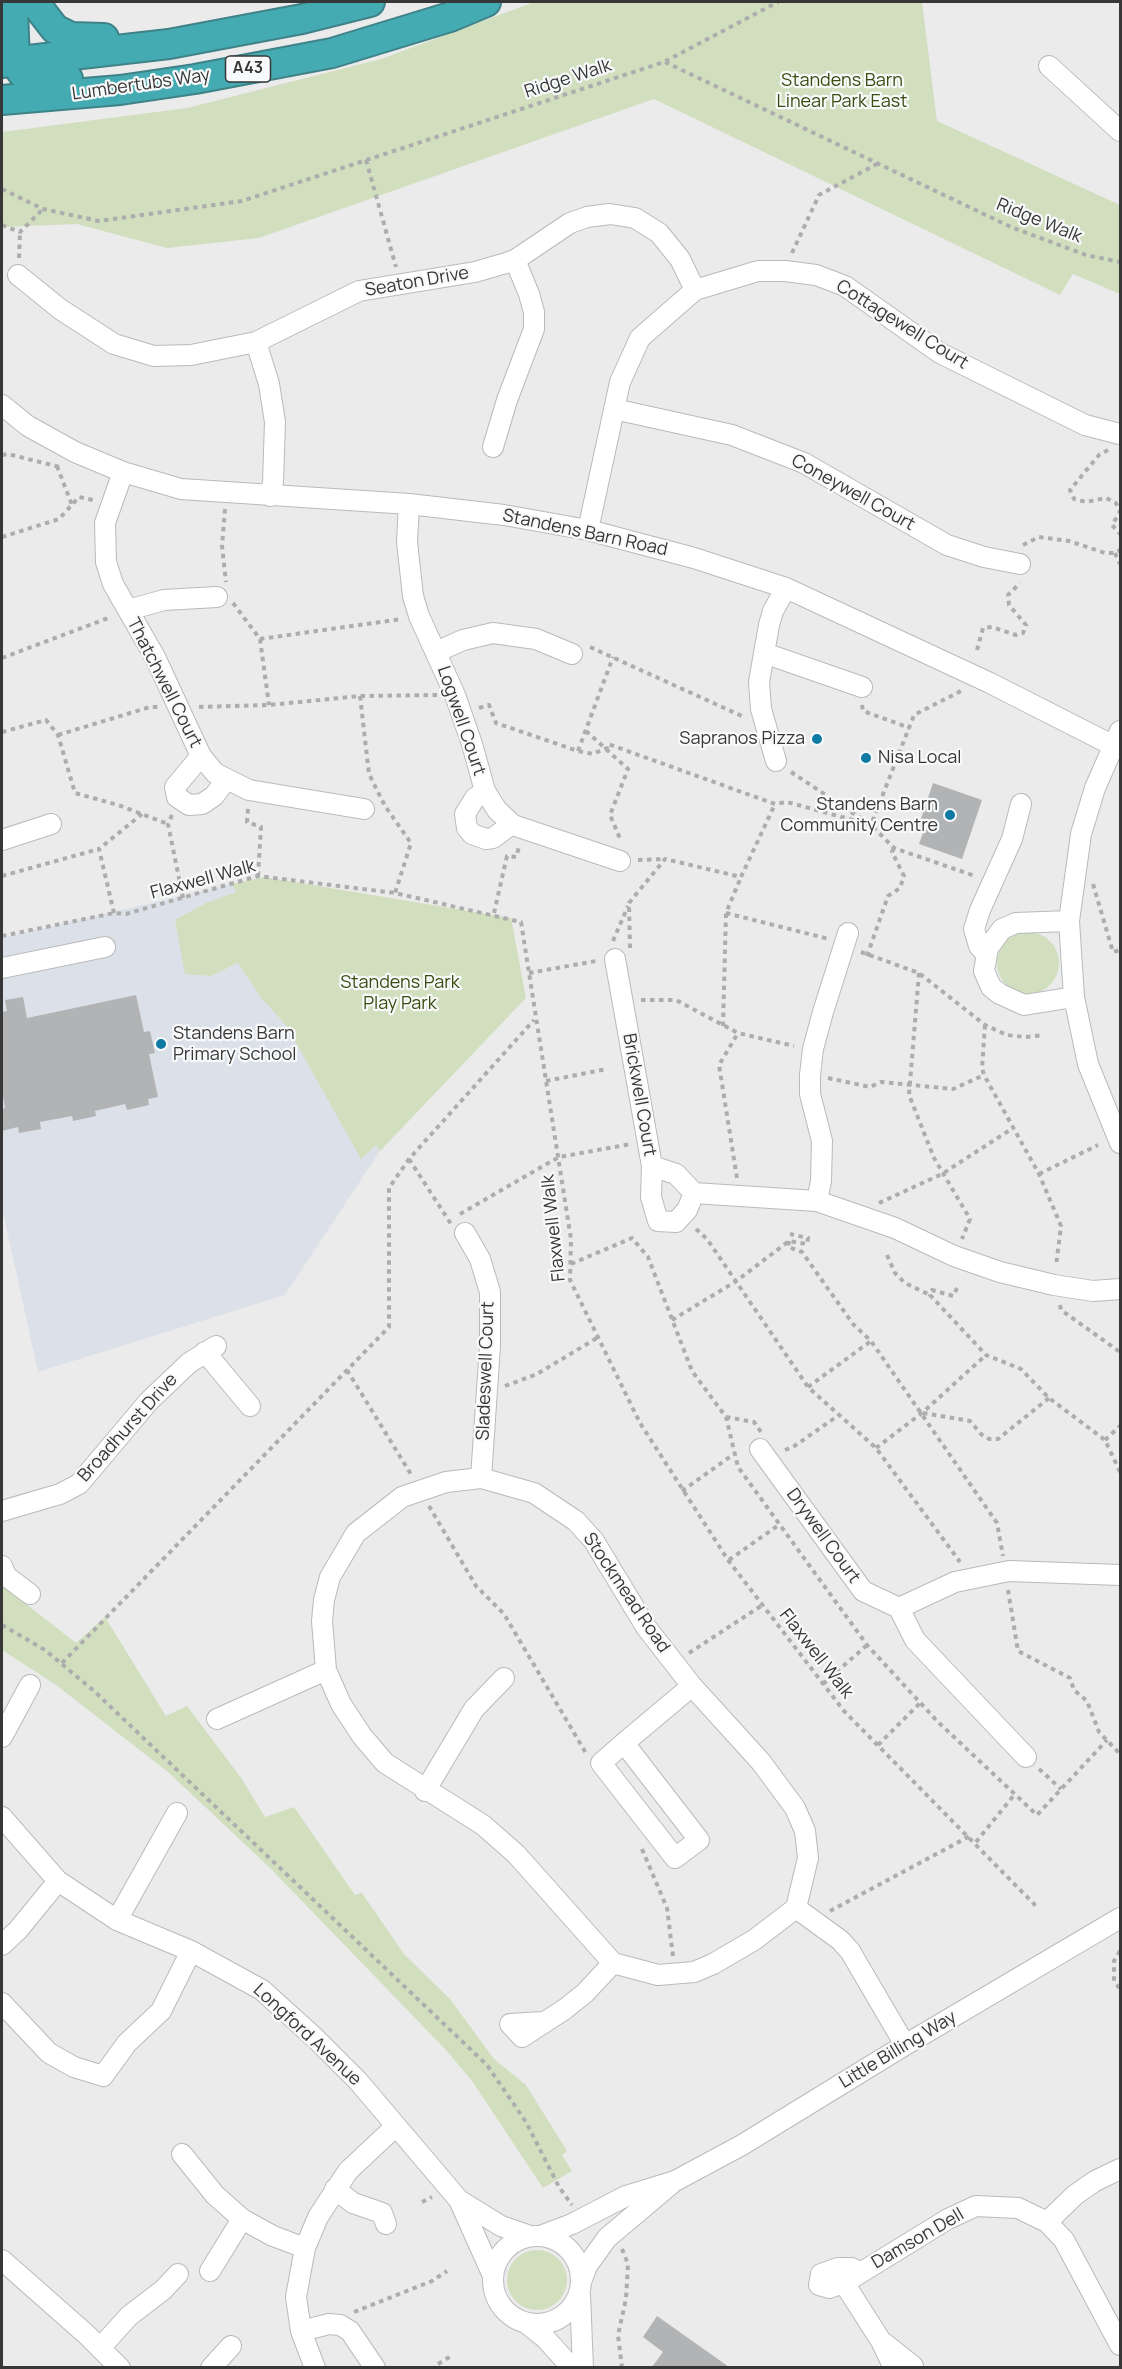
<!DOCTYPE html>
<html>
<head>
<meta charset="utf-8">
<style>
	body { margin:0 }
	#map { position:relative; width:1122px; height:2369px; overflow:hidden; background:#ebebec; font-family:Manrope,sans-serif }
	canvas { display:block }
	.frame { position:absolute; inset:0; border:3px solid #373738; pointer-events:none }
</style>
</head>
<body>
<div id="map">
<canvas width="1122" height="2369"></canvas>
<div class="frame"></div>
</div>
<script>
const ctx = document.querySelector('canvas').getContext('2d');
ctx.lineJoin = 'round';
function fill(path, color) { ctx.fillStyle = color; ctx.fill(path, 'evenodd'); }
const toPath = rows => new Path2D(rows.map(r => 'M' + r).join(''));
function trace(path, color, width, dash) { ctx.strokeStyle = color; ctx.lineWidth = width; ctx.lineCap = dash ? 'butt' : 'round'; ctx.setLineDash(dash || []); ctx.stroke(path); }
function write(font, color, halo, rows, align = 'center') {
  ctx.font = font + ' Manrope,sans-serif'; ctx.lineWidth = 4.5; ctx.setLineDash([]); ctx.textBaseline = 'middle'; ctx.strokeStyle = halo; ctx.fillStyle = color; for (const [text, x, y, turn = 0] of rows) {
    ctx.save(); ctx.translate(x, y); ctx.rotate((+turn || 0) * Math.PI / 180); ctx.textAlign = isNaN(turn) ? turn : align; if (halo) ctx.strokeText(text, 0, 0); ctx.fillText(text, 0, 0); ctx.restore();
  }
}
const built = toPath([
	[232,884,380,1151,285,1295,38,1372,2,1208,2,938]
]);
const green = toPath([
	[534,2,922,2,937,121,1120,205,1120,294,1073,274,1060,295,654,99,259,238,167,248,77,224,2,227,2,132,187,108,381,59],
	[264,877,511,918,526,998,380,1151,376,1145,361,1159,286,1025,262,999,238,963,211,976,185,974,175,920,206,903,236,892,232,884],
	'997 963a31 31 0 1 1 62 0a31 31 0 1 1-62 0Z',
	[2,1577,7,1589,76,1643,105,1617,166,1716,187,1706,242,1779,265,1817,294,1807,355,1895,362,1893,404,1954,450,1999,494,2059,526,2085,567,2151,562,2155,572,2171,543,2188,472,2081,445,2049,269,1867,168,1772,56,1685,2,1650],
	'507 2280a30 30 0 1 1 60 0a30 30 0 1 1-60 0Z'
]);
const building = toPath([
	[933,783,982,800,962,859,919,844,923,833,917,831],
	[136,995,144,1032,150,1031,155,1053,149,1054,158,1097,148,1099,149,1105,127,1110,125,1104,95,1111,96,1116,73,1121,72,1116,40,1122,41,1129,19,1133,18,1127,2,1131,2,1109,5,1108,2,1090,2,1012,7,1011,5,1000,23,997,27,1018],
	[657,2316,729,2367,652,2367,663,2352,643,2337]
]);
const path = toPath([
	[665,62,1011,227,1086,255,1120,262],
	[366,160,396,267],
	[2,189,43,209,99,221,242,201,664,62,778,2],
	[2,225,20,232,43,209],
	[792,253,819,195,877,164],
	[19,258,20,232],
	[1108,450,1099,455,1070,490,1074,499,1086,502,1106,498,1116,503,1120,512,1112,525,1120,534],
	[2,455,8,454,60,467],
	[57,466,72,505],
	[225,509,222,546,226,582],
	[2,537,59,519,79,497,93,500],
	[1023,545,1039,537,1069,541,1105,553,1115,553,1120,550],
	[1115,553,1120,564],
	[233,603,260,639,269,705],
	[260,639,402,619],
	[590,647,744,717],
	[977,650,983,628,992,627,1016,635,1023,633,1026,625,1009,605,1008,595,1020,583],
	[2,658,111,617],
	[360,696,369,774,385,806,411,843,395,893],
	[862,705,863,711,910,728],
	[199,707,269,705,360,696,437,695],
	[479,708,489,705,496,723,578,751,593,754,607,748,608,744,775,804,787,802,871,825,914,715,961,691],
	[586,731,628,769,610,815,621,841],
	[2,732,46,720,58,735,75,793,118,805,168,824],
	[58,735,150,707,158,707],
	[578,751,613,657],
	[791,772,871,825,894,848,975,876],
	[248,809,247,822,261,827,258,876],
	[172,815,168,824,183,898],
	[638,860,664,859],
	[2,876,99,849],
	[1093,884,1113,952,1120,950],
	[114,913,99,849,142,814],
	[494,913,507,856,516,857,519,847],
	[726,913,829,939],
	[2,936,114,913,126,914,258,876,395,893,521,922,571,1239,570,1280,640,1423,728,1560,844,1711,1036,1906],
	[613,941,628,906],
	[630,948,629,903,665,859,741,877,775,804],
	[861,952,919,973,985,1025,1007,1035,1025,1037,1043,1035],
	[867,956,888,896,900,888,904,876,892,852,894,848],
	[529,973,596,961],
	[919,973,909,1095,934,1158,970,1219,962,1239],
	[641,1000,676,1000,738,1033,794,1046],
	[985,1025,982,1068,984,1075,1039,1174,1061,1226,1056,1266],
	[723,1026,726,913,741,877],
	[828,1078,870,1087,881,1082,953,1089,984,1075],
	[546,1081,607,1069],
	[409,1159,451,1224],
	[1039,1174,1098,1145],
	[737,1178,719,1065,738,1033],
	[879,1203,942,1174,1013,1128],
	[460,1214,559,1157,631,1144],
	[696,1229,707,1239,808,1387,876,1448,960,1562],
	[789,1241,788,1247,802,1252,853,1324,871,1341,997,1523,1003,1556],
	[887,1255,895,1273,905,1283,930,1295],
	[571,1264,632,1238,648,1257,692,1371,726,1417,738,1467,867,1645,938,1722,1037,1815,1107,1740],
	[957,1288,953,1296,932,1290,930,1295,986,1355,1021,1369,1049,1398,1105,1440,1120,1472],
	[1060,1305,1061,1310,1120,1352],
	[672,1320,735,1282,789,1241,807,1244,808,1238,790,1234],
	[347,1370,412,1476],
	[505,1386,537,1374,597,1338],
	[808,1387,871,1341],
	[923,1413,970,1421,981,1434,989,1439,998,1439,1049,1398],
	[726,1417,754,1422,761,1432],
	[1105,1440,1120,1426],
	[876,1448,922,1413,986,1355],
	[785,1450,793,1447,839,1415],
	[682,1491,734,1454],
	[429,1506,476,1586,504,1614,587,1755],
	[729,1560,780,1524],
	[1008,1590,1018,1651,1070,1678,1074,1690,1087,1701,1099,1732,1120,1754],
	[2,1625,45,1650,94,1691,487,2065,526,2122,559,2187,572,2205],
	[689,1653,761,1606],
	[62,1663,389,1327,389,1188,409,1159,534,1020],
	[823,1684,867,1645],
	[878,1745,920,1703],
	[1039,1769,1061,1789],
	[976,1842,1015,1794],
	[642,1849,667,1908,673,1956],
	[830,1911,970,1836],
	[1120,1951,1114,1961,1114,1981,1120,1989],
	[422,2202,432,2197],
	[354,2312,432,2281,447,2271],
	[438,2364,451,2356],
	[622,2368,618,2335,626,2299,628,2264,622,2249]
]);
const minor = toPath([
	[1049,66,1120,131],
	[18,275,60,309,114,344,154,356,191,355,256,342,359,291,475,272,506,263,515,260,570,223,587,217,610,214,635,218,659,233,680,259,695,290],
	[256,342,269,384,275,422,273,482,270,496],
	[2,405,28,426,75,452,123,472,181,489,409,504,504,515,588,530,694,558,786,588,990,683,1112,745],
	[614,409,732,435,804,463,947,545,984,557,1020,564],
	[493,447,507,400,534,329,534,312,529,294,515,260],
	[123,472,105,523,106,562,113,584,155,657,201,756,215,773,249,790,364,809],
	[409,504,407,542,413,596,419,616,455,695,472,744,485,791,497,810,513,825,620,861],
	[588,530,620,382,640,338,695,290,758,271,785,271,816,275,845,286,940,353,1085,425,1120,434],
	[128,610,164,600,217,597],
	[436,652,463,640,493,633,536,639,572,654],
	[764,653,862,687],
	[1120,731,1095,788,1081,834,1069,921,1074,997,1088,1064,1120,1143],
	[201,756,175,787,177,797,189,805,202,804,214,796,226,780],
	[776,761,761,709,759,682,769,625,773,611,786,588],
	[485,791,475,798,465,814,467,828,472,834,486,839,493,838,512,824],
	[2,840,51,824],
	[1069,921,1016,923,1002,929,988,948,984,971,991,987,1000,994,1024,1005,1074,997],
	[986,954,979,946,974,929,980,910,1012,839,1021,804],
	[615,959,652,1166,676,1174,694,1193,817,1201,895,1228,954,1256,1000,1272,1054,1285,1093,1291,1120,1289],
	[2,968,105,947],
	[652,1166,651,1197,658,1221,676,1222,687,1210,694,1193],
	[817,1201,821,1181,822,1141,810,1094,810,1075,813,1049,823,1012,848,933],
	[465,1233,480,1259,490,1292,490,1346,481,1478],
	[205,1352,250,1406],
	[760,1449,863,1591,899,1608,955,1582,1009,1571,1120,1575],
	[2,1511,60,1494,79,1484,149,1401,189,1363,216,1346],
	[2,1566,6,1576,30,1594],
	[899,1608,915,1640,1026,1757],
	[217,1719,326,1670],
	[2,1737,30,1685],
	[624,1743,601,1763,675,1858,699,1840,624,1743,692,1686],
	[425,1791,474,1709,504,1678],
	[2,1817,58,1881,117,1920,191,1951,262,1990,315,2038,358,2081,459,2200,493,2276],
	[796,1908,808,1858,805,1831,795,1808,761,1762,692,1686,646,1627,594,1541,576,1521,534,1493,481,1478,446,1482,402,1497,356,1533,330,1577,324,1600,322,1621,326,1670,341,1704,362,1736,385,1763,483,1825,516,1854,613,1963,658,1975,694,1972,713,1964,754,1940,796,1908,840,1940,850,1951,905,2045],
	[117,1920,177,1813],
	[2,1945,18,1930,58,1881],
	[2,2003,49,2053,74,2067,103,2076,127,2043,161,2011,191,1951],
	[543,2022,510,2024,522,2037,565,2009,585,1993,613,1963],
	[182,2154,215,2195,242,2219,273,2236,305,2248],
	[335,2189,353,2203,382,2213,386,2224],
	[459,2200,501,2226,530,2236],
	[1047,2222,1075,2195,1095,2181,1120,2169],
	'493 2280a44 44 0 1 1 88 0a44 44 0 1 1-88 0Z',
	[540,2236,572,2224,626,2196,675,2181,742,2145,905,2045,1120,1918],
	[2,2260,87,2335,120,2368],
	[210,2271,242,2219],
	[581,2282,587,2266,607,2238,671,2184],
	[844,2283,829,2288,819,2285,821,2274,838,2268,852,2268,859,2273],
	[580,2295,583,2368],
	[526,2323,546,2339,572,2368],
	[301,2331,329,2324,340,2325,350,2331,375,2368],
	[884,2343,913,2366,910,2368],
	[101,2347,129,2316,163,2290,178,2274],
	[211,2368,231,2346],
	[315,2368,301,2331,296,2297,305,2248,318,2217,348,2171,396,2126],
	[894,2368,881,2341,844,2283,948,2219,976,2206,1018,2208,1047,2222,1064,2240,1120,2345]
]);
const highway = toPath([
	[34,2,55,29,71,37,104,38],
	[13,9,15,62,23,74,36,80,68,79],
	[2,63,169,44,302,19,370,2],
	[2,100,120,90,195,79,332,53,450,17,486,2]
]);
const markers = [
	[817,739,6,"#0f7ba5"],
	[866,758,6,"#0f7ba5"],
	[950,815,6,"#0f7ba5"],
	[161,1044,6,"#0f7ba5"]
];
const shields = [
	[248,69,45]
];
const shieldNames = [
	["A43",248,69]
];
const streetNames = [
	["Ridge Walk",568,79,-18],
	["Lumbertubs Way",141,85,-8],
	["Ridge Walk",1039,221,22],
	["Seaton Drive",417,282,-10],
	["Cottagewell Court",902,325,32],
	["Coneywell Court",853,493,29],
	["Standens Barn Road",585,533,12],
	["Thatchwell Court",164,683,63],
	["Logwell Court",461,721,71],
	["Flaxwell Walk",203,880,-15],
	["Brickwell Court",639,1095,80],
	["Flaxwell Walk",554,1228,-96],
	["Sladeswell Court",486,1371,-88],
	["Broadhurst Drive",128,1428,-48],
	["Drywell Court",823,1536,54],
	["Stockmead Road",626,1593,56],
	["Flaxwell Walk",816,1654,52],
	["Longford Avenue",307,2035,43],
	["Little Billing Way",898,2050,-31],
	["Damson Dell",918,2239,-30]
];
const parkNames = [
	["Standens Barn",842,81],
	["Linear Park East",842,102],
	["Standens Park",400,983],
	["Play Park",400,1004]
];
const poiNames = [
	["Sapranos Pizza",805,739],
	["Nisa Local",878,758,"left"],
	["Standens Barn",938,805],
	["Community Centre",938,826],
	["Standens Barn",173,1034,"left"],
	["Primary School",173,1055,"left"]
];
fill(built, '#dce1e9');
fill(green, '#d1dfbf');
fill(building, '#b2b3b4');
trace(minor, '#b9babb', 22);
trace(highway, '#3f8287', 32);
trace(path, '#adadae', 4, [4.5, 4.5]);
trace(minor, '#fff', 20);
trace(highway, '#44abb2', 28);
for (const [x, y, r, color] of markers) { const dot = new Path2D(); dot.arc(x, y, r, 0, 2 * Math.PI); ctx.fillStyle = color; ctx.fill(dot); trace(dot, '#f8f9fa', 2); }
for (const [x, y, w] of shields) { const box = new Path2D(); box.roundRect(x - w / 2, y - 13, w, 26, 4.5); ctx.fillStyle = '#f8f9fa'; ctx.fill(box); trace(box, '#373738', 1.5); }
write('bold 16px', '#373738', null, shieldNames);
write('18px', '#373738', '#f8f9fa', streetNames);
write('18px', '#394c0f', '#f8f9fa', parkNames);
write('18px', '#373738', '#f8f9fa', poiNames, 'right');
</script>
</body>
</html>
